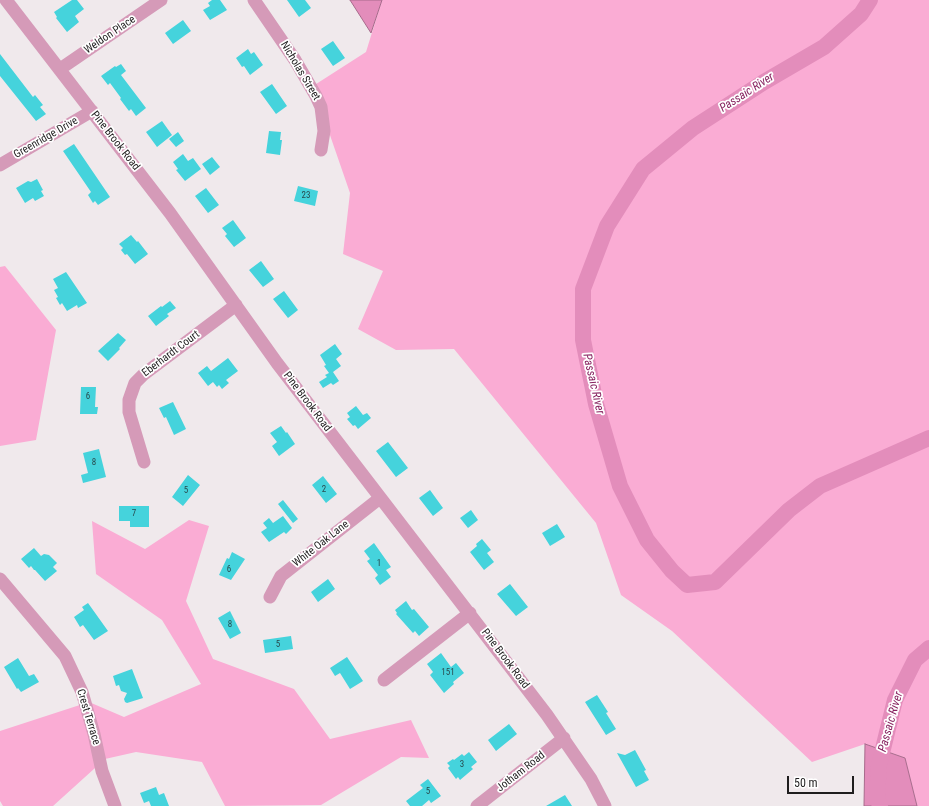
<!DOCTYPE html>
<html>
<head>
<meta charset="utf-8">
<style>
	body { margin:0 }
	#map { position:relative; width:929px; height:806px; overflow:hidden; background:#f0e9ec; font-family:"Roboto Condensed",sans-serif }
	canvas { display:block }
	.scale { position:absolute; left:787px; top:776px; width:67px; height:18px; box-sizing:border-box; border:2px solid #1f1d1e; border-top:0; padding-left:5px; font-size:12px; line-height:14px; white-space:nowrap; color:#1f1d1e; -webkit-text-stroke:3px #fff; paint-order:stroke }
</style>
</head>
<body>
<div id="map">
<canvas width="929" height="806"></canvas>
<div class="scale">50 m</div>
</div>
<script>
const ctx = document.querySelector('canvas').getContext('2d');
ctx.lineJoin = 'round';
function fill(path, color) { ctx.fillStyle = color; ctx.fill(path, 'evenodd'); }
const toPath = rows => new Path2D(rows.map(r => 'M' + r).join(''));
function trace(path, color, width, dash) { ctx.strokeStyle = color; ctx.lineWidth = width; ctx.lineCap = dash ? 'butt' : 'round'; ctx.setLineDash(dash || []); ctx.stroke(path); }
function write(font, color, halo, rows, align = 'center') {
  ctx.font = font + ' "Roboto Condensed",sans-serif'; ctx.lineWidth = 3.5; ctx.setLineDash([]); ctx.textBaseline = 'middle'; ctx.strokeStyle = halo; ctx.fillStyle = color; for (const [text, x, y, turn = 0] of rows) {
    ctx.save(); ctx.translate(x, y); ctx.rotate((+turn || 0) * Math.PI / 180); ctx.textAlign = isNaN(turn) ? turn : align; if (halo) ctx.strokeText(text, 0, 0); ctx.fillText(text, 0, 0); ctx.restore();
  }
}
const green = toPath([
	[382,0,929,0,929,806,917,806,905,758,865,744,812,762,672,631,621,595,596,523,454,349,396,350,358,329,383,271,343,254,350,193,313,86,366,52],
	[5,266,56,330,36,440,0,446,0,267],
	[189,520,209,526,186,601,213,659,294,689,330,739,411,720,429,758,401,757,321,805,225,806,202,762,136,752,105,759,53,806,3,806,0,801,0,731,89,702,124,717,201,684,162,620,96,574,92,521,145,549]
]);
const water = toPath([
	[350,0,382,0,371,33,350,0],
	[865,744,905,758,917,806,864,806,865,744]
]);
const river = toPath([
	[870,0,861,14,824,47,764,82,693,128,643,169,607,226,583,289,583,340,596,404,620,486,647,540,672,571,687,585,715,582,789,510,820,486,929,438],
	[880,806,877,797,879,765,895,700,915,660,929,648]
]);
const building = toPath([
	[72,0,77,0,84,9,75,16,79,22,67,32,56,18,57,17,54,12],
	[212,0,220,0,227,10,210,20,203,10,210,6,208,3],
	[287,0,305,0,311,8,299,17],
	[183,20,191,31,173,44,165,33],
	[333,41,345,58,333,66,321,49],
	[248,49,251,54,254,52,263,65,250,75,244,66,242,67,236,58],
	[0,54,33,97,35,95,43,105,40,107,46,114,36,121,0,76],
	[121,64,126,71,121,75,146,108,136,116,131,109,129,111,120,99,121,98,110,83,108,85,101,76,115,66,116,67],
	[272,84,287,106,276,114,260,92],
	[162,121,172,135,157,147,146,132],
	[269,131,281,132,280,140,282,140,280,155,266,153],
	[178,132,184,141,176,147,169,139],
	[74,144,110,197,98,205,95,201,93,203,88,195,91,192,63,151],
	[183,154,188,161,193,158,201,169,185,181,176,170,178,169,173,162],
	[212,157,220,167,210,175,202,164],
	[37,179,43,190,41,191,44,196,35,201,33,198,25,203,16,188,28,181,31,182],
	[298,186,318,191,315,206,294,201],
	[206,188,219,205,208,213,195,196],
	[233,220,246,238,234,247,225,236,227,234,222,228],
	[131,235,137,242,138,241,148,254,135,264,127,254,125,255,121,250,123,248,119,244],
	[261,261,274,279,263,287,249,270],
	[66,272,87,303,78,308,77,305,67,311,62,303,60,305,56,298,58,297,54,290,58,288,53,279],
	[284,291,298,310,288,318,273,299],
	[170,301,176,308,167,314,169,316,156,326,148,316,161,306,162,307],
	[118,333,126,340,119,348,120,349,108,361,98,351],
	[335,344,342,354,336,359,341,366,333,372,339,381,333,385,331,383,323,388,319,382,327,377,325,375,329,373,324,366,326,365,320,355],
	[228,358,238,371,226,380,229,383,222,389,219,385,217,387,213,382,208,386,198,373,207,366,211,371],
	[81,387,96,387,95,407,98,407,97,414,80,414],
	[173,402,186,429,174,435,166,417,164,418,159,408],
	[356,406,363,415,367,413,371,418,358,429,355,425,353,426,347,419,350,417,347,413],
	[281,426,286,433,287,432,295,444,279,456,272,446,277,442,270,433],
	[388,442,408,468,396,477,376,451],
	[99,449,106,477,83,483,81,475,88,473,83,453],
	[188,475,200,485,183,506,172,497],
	[323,476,337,494,326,503,312,485],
	[430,490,443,508,433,516,419,498],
	[283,500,298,519,293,523,278,504],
	[119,506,149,506,149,527,130,527,130,521,119,521],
	[471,510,478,520,468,528,460,518],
	[283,516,292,528,286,534,284,532,269,542,261,532,267,528,263,523,269,518,273,523],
	[557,524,565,537,550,546,542,533],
	[482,539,491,550,487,553,494,562,484,570,470,552,477,546,476,544],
	[374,543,391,567,386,570,391,577,380,585,375,578,378,575,367,561,370,559,364,551],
	[34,548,41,556,44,554,49,555,57,563,53,567,57,571,45,581,35,570,34,570,31,566,29,568,21,559],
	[232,552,245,559,231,580,219,575,227,558,229,559],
	[328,579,335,589,318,602,311,592],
	[510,584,528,607,516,616,497,594],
	[406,601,412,610,414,609,429,627,419,636,415,631,413,633,396,614,397,613,395,610],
	[88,603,108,631,94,640,83,625,80,627,74,617,84,610,82,607],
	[230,611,241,633,230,639,218,618],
	[291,636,293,649,265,653,263,640],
	[441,653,451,667,456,663,464,673,453,682,454,684,444,693,430,675,433,672,427,664],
	[347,657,363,681,350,689,340,673,335,676,330,668],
	[18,658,29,676,34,674,39,682,21,692,18,688,17,689,4,667],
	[132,669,143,698,127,703,125,702,124,699,127,693,121,691,119,685,116,686,113,676],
	[597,695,608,712,606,713,616,729,606,735,585,702],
	[509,724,517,734,496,751,488,740],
	[635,750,646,770,644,771,649,780,636,787,617,753,625,755],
	[469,752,477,762,471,767,473,769,460,780,458,777,456,779,448,768,450,766,447,763,453,759,454,760,462,754,464,756],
	[428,779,441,796,431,803,429,800,422,806,410,806,406,801,423,788,420,785],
	[156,787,159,795,164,793,169,806,151,806,149,801,144,803,140,793],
	[565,795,572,806,546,806]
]);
const minor = toPath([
	[6,0,170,213,277,363,547,715,591,779,605,806],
	[254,0,295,60,316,96,321,107,324,131,321,150],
	[60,69,161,0],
	[0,165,92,111],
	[144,462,129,412,129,400,135,383,144,374,236,305],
	[0,579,65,656,82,692,94,734,102,771,115,806],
	[270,597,281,576,380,498],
	[384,680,470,613],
	[477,806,564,738]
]);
const numberNames = [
	["23",306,196],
	["6",88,397],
	["8",94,463],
	["2",324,490],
	["5",186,491],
	["7",134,514],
	["1",379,564],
	["6",229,570],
	["8",230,625],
	["5",278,645],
	["151",448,673],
	["3",462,765],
	["5",428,792]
];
const streetNames = [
	["Weldon Place",110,35,-34],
	["Nicholas Street",300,71,59],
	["Greenridge Drive",46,138,-30],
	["Pine Brook Road",115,141,52],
	["Eberhardt Court",171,354,-37],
	["Pine Brook Road",307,402,53],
	["White Oak Lane",321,544,-38],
	["Pine Brook Road",505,659,53],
	["Crest Terrace",88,717,73],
	["Jotham Road",521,772,-38]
];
const waterNames = [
	["Passaic River",747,93,-33],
	["Passaic River",593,384,77],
	["Passaic River",891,722,-74]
];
fill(green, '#faacd4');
fill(water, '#e38dbb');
trace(water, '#a86b8c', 1);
trace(river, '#e38dbb', 16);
fill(building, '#45d3dc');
trace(minor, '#d59ab8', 13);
write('9px', '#284a4e', null, numberNames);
write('11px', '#1f1d1e', '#fff', streetNames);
write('italic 12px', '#86225f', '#fff', waterNames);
</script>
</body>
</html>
